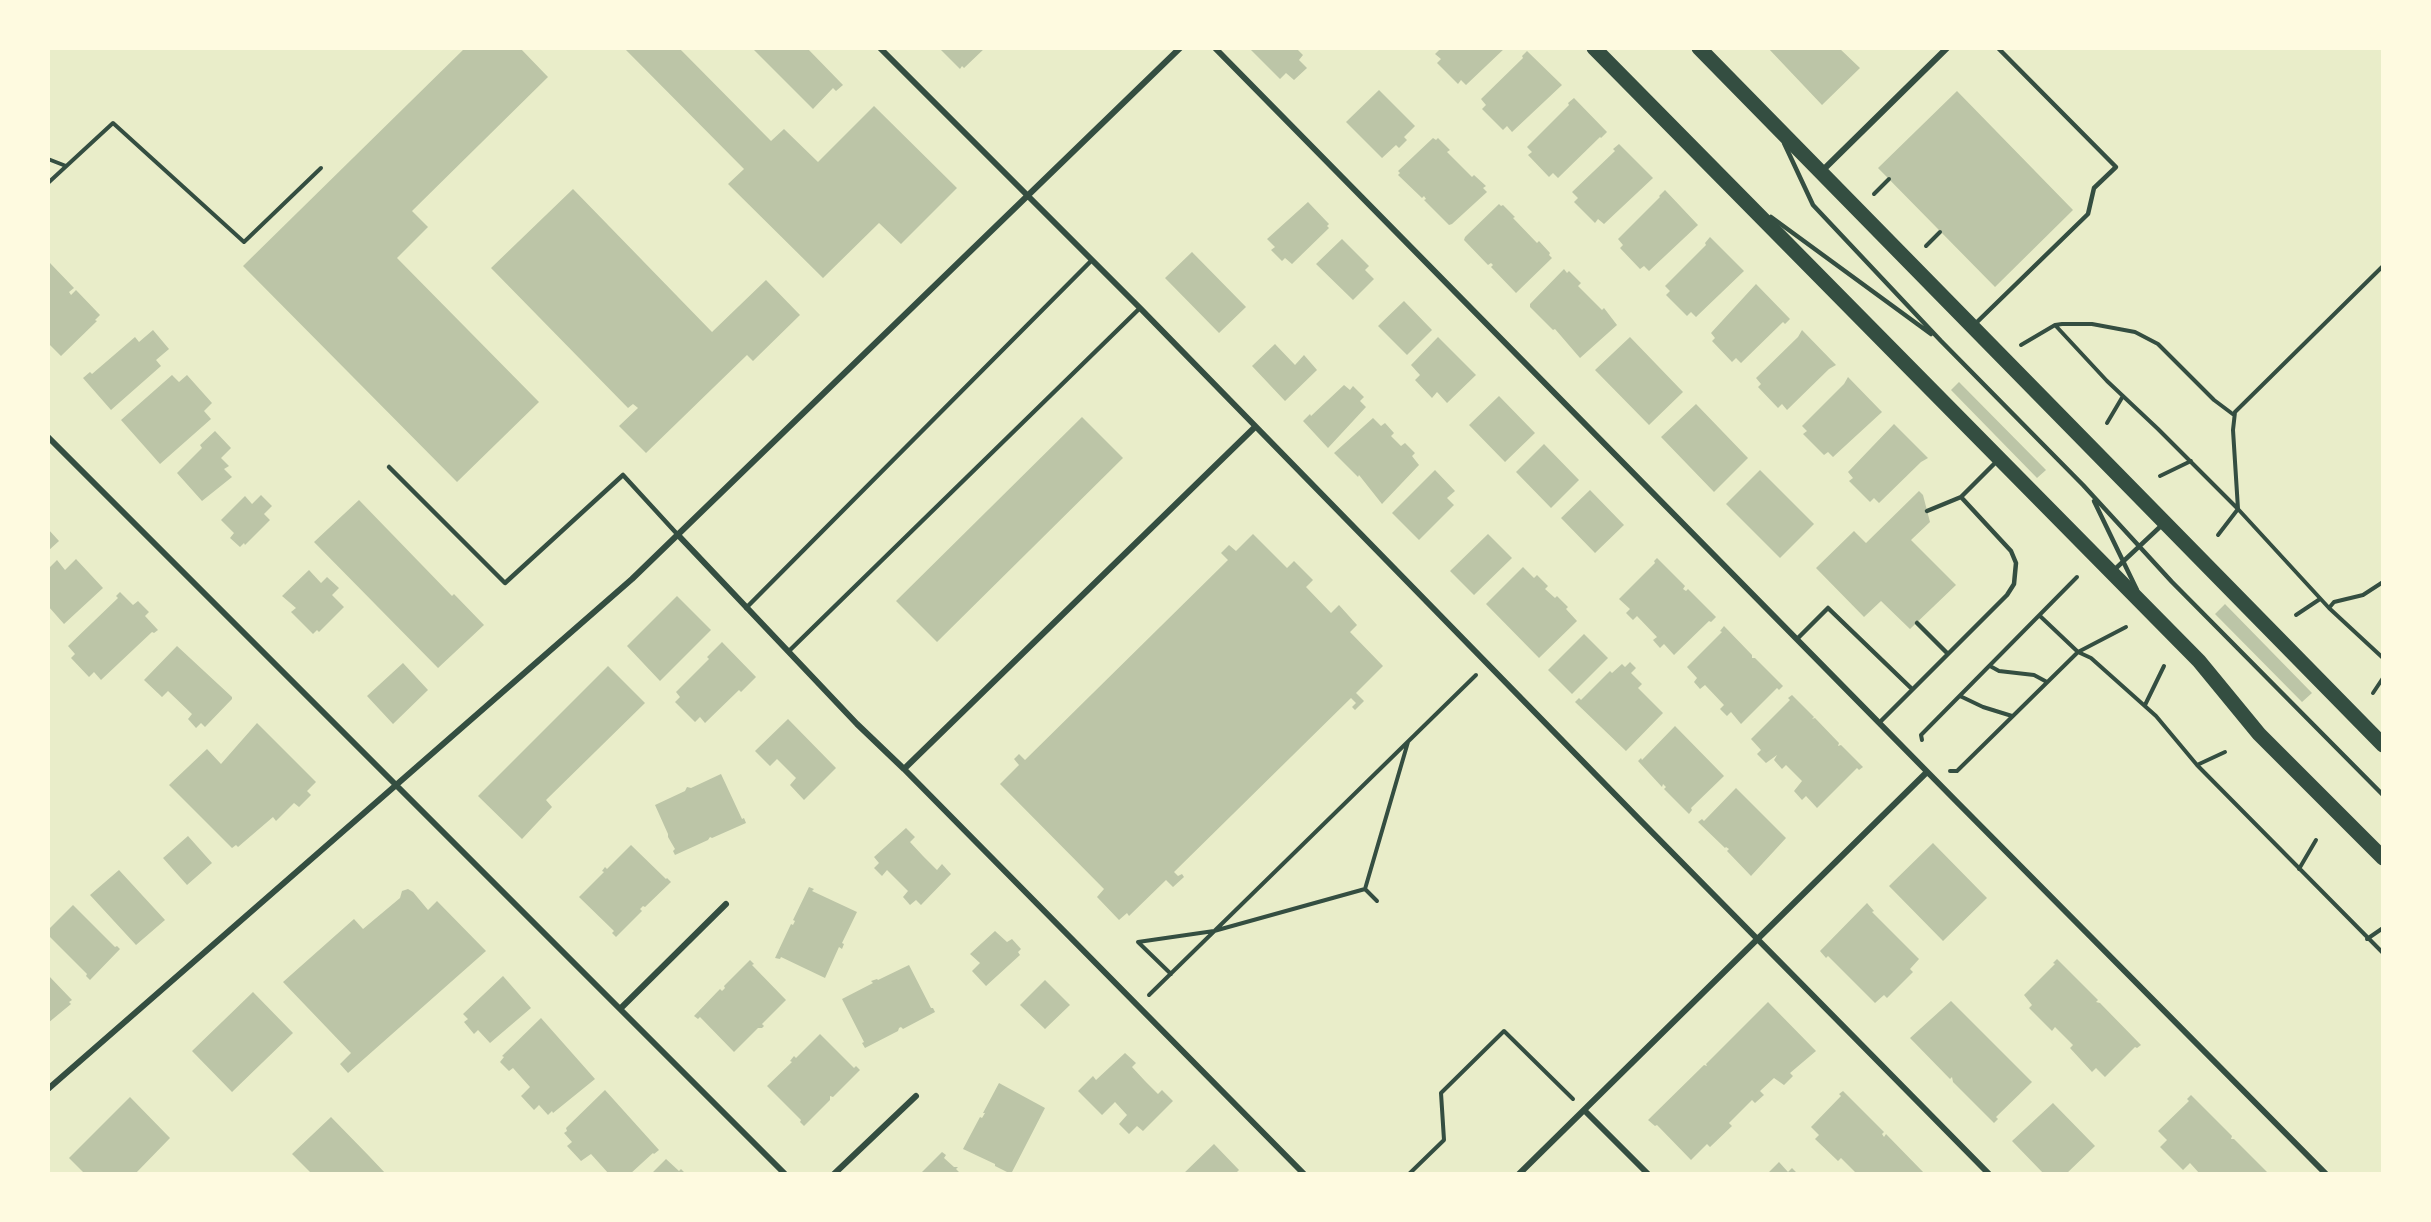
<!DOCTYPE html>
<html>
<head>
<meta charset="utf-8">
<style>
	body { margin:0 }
	#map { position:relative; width:2431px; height:1222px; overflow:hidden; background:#e9edc9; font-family:Helvetica,sans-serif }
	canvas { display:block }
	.frame { position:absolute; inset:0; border:50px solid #fefae0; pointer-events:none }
</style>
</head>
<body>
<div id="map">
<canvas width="2431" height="1222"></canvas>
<div class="frame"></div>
</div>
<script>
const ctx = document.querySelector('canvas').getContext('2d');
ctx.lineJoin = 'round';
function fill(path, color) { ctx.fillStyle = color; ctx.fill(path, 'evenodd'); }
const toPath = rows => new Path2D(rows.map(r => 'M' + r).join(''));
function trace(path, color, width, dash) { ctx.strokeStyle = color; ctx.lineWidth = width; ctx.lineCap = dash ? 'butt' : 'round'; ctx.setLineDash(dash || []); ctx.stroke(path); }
const building = toPath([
	[465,48,520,48,548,77,412,211,428,227,397,258,539,402,457,482,243,266],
	[624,48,679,48,771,141,784,129,818,162,874,106,957,188,901,244,879,223,823,278,728,184,744,169],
	[752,48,807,48,843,85,836,91,833,88,813,109],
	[939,48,985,48,964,68,962,66,960,69],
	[1249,48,1296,48,1303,55,1299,60,1307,68,1294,80,1286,73,1280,79],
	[1441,48,1505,48,1466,85,1461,80,1458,84,1437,63,1441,59,1435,54],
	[1768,48,1839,48,1860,68,1822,105],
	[1527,51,1562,85,1512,132,1507,126,1503,130,1482,109,1486,105,1481,99,1523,58,1522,56],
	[1379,90,1415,126,1404,137,1407,140,1399,148,1396,145,1382,158,1346,122],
	[1957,91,2073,210,1995,287,1878,168],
	[1574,98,1607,132,1601,138,1600,137,1558,178,1553,173,1549,177,1528,155,1532,152,1527,147,1569,105,1568,103],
	[1433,138,1436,140,1438,138,1450,150,1447,152,1472,177,1474,175,1486,186,1483,188,1487,192,1452,224,1449,225,1424,200,1426,199,1424,196,1422,198,1398,175,1400,173,1398,171],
	[1619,144,1653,178,1604,224,1598,219,1595,223,1574,202,1578,198,1572,192,1615,151,1613,149],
	[573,189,712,332,766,280,800,315,753,361,747,355,646,453,619,426,638,408,633,404,628,408,491,268],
	[1665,190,1698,225,1649,271,1644,266,1640,269,1620,248,1623,245,1618,239,1660,197,1659,196],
	[1308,202,1329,224,1327,226,1329,228,1292,264,1285,258,1282,261,1271,250,1275,247,1267,239],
	[1499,204,1501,206,1503,205,1515,217,1513,218,1537,243,1539,241,1550,253,1549,255,1552,258,1516,293,1491,267,1493,265,1491,263,1488,265,1464,240,1465,237],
	[1710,237,1744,271,1696,317,1691,312,1687,316,1666,295,1670,291,1665,286,1706,245,1705,243],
	[1342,239,1369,266,1365,270,1374,279,1353,300,1316,264],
	[1192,252,1246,307,1219,333,1165,278],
	[50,263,74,288,69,292,71,295,76,290,100,315,95,320,97,321,61,356,48,343,48,265],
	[1564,269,1567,273,1569,271,1581,283,1578,286,1602,310,1604,308,1617,325,1580,358,1555,329,1553,330,1530,307,1530,304],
	[1756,284,1790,319,1785,324,1783,322,1741,363,1736,358,1732,362,1712,341,1715,338,1711,333],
	[1404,301,1432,330,1407,355,1378,326],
	[153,330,169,349,156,360,161,366,111,410,83,378,90,372,92,374,135,337,139,342],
	[1802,330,1836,365,1829,369,1787,410,1782,404,1778,408,1758,387,1761,384,1756,378,1798,337],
	[1438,337,1476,375,1447,403,1437,392,1432,398,1415,380,1420,375,1411,365],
	[1630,337,1683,392,1649,425,1595,370],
	[1275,344,1295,365,1304,355,1317,370,1285,401,1252,366],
	[172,375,179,382,187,375,212,403,204,411,211,419,160,464,121,420],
	[1848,377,1882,412,1833,457,1828,452,1824,455,1803,434,1807,431,1802,426,1844,384],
	[1959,382,2046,470,2037,478,1951,390],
	[1344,385,1350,390,1353,386,1364,397,1360,401,1366,407,1328,448,1303,421,1310,414,1311,416],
	[1499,396,1535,433,1505,462,1469,425],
	[1696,404,1748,458,1714,492,1661,437],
	[1082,417,1123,458,937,642,896,601],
	[1373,418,1381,426,1385,423,1394,433,1391,436,1401,446,1405,443,1415,453,1412,456,1419,465,1382,504,1359,475,1358,477,1334,453],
	[1894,424,1928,458,1921,462,1879,503,1874,498,1870,502,1849,481,1853,478,1848,472],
	[215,431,231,448,221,458,229,466,224,469,232,477,202,501,177,473,202,448,200,445],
	[1544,444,1579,480,1551,508,1516,472],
	[1435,470,1455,491,1447,498,1454,505,1419,540,1392,513],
	[1760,470,1814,524,1780,558,1726,504],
	[1590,490,1624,525,1595,553,1561,518],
	[1919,491,1923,495,1930,522,1911,540,1956,585,1910,629,1881,601,1864,617,1816,568,1854,531,1866,543],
	[261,495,272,506,264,514,270,520,245,545,244,543,240,547,230,538,234,533,221,520,245,496,252,504],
	[359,500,452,596,454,594,484,625,438,668,314,542],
	[48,529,59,541,48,551],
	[1253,534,1287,568,1294,561,1313,580,1306,587,1331,613,1339,605,1357,625,1350,632,1383,666,1356,693,1364,701,1355,710,1352,707,1356,703,1351,698,1174,872,1178,876,1182,874,1184,877,1173,887,1166,880,1129,916,1127,913,1119,920,1097,897,1104,889,1000,784,1019,765,1014,759,1019,754,1025,760,1228,560,1221,553,1229,545,1236,551],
	[1488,534,1512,558,1474,595,1450,571],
	[1657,558,1685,586,1683,589,1686,591,1688,589,1716,617,1711,622,1709,621,1674,655,1664,644,1660,648,1653,640,1657,637,1637,616,1633,620,1626,613,1630,609,1619,599,1655,563,1654,561],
	[76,559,103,588,64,624,48,606,48,569,57,560,65,570],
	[1523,567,1534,578,1537,575,1548,586,1545,589,1555,598,1557,596,1568,607,1566,609,1577,621,1539,658,1486,604],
	[309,570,321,583,327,577,339,588,332,595,344,607,319,632,317,630,313,634,291,612,296,608,282,596],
	[120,592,133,605,138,601,149,612,145,616,158,630,154,633,152,632,101,680,94,672,89,677,71,658,75,654,68,646,118,598,116,596],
	[677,596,711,630,660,681,627,646],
	[2225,604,2312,693,2302,702,2215,614],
	[1724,626,1752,655,1752,658,1755,658,1783,686,1779,690,1777,688,1741,724,1731,712,1727,716,1720,709,1724,705,1705,685,1700,689,1694,682,1697,678,1687,667,1722,632,1720,631],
	[1584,634,1608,658,1572,694,1548,670],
	[722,642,756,677,741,692,739,690,705,723,700,717,695,722,675,702,680,697,676,692,709,659,707,657],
	[177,646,232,697,232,699,205,727,201,723,196,728,188,719,192,714,168,691,162,697,144,680],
	[1630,662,1636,668,1631,673,1642,684,1638,688,1663,713,1626,751,1575,702,1579,698,1581,700,1610,671,1612,673,1622,664,1625,667],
	[403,663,428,690,393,724,367,696],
	[608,666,645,703,546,800,552,807,522,839,478,796],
	[1792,695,1814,717,1812,719,1815,718,1839,743,1838,746,1841,745,1863,767,1859,770,1857,768,1817,808,1806,796,1802,800,1794,791,1802,781,1786,765,1782,769,1774,760,1777,755,1766,763,1757,754,1761,750,1751,739,1790,700,1788,698],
	[788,719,836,768,804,800,790,785,796,778,777,759,770,766,755,751],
	[257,723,316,782,307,791,311,795,299,807,294,803,276,821,273,817,238,847,236,845,232,848,169,785,207,749,221,764],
	[1675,726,1724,776,1691,808,1692,810,1689,814,1664,789,1666,787,1663,784,1662,787,1638,761,1641,758,1642,760],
	[721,774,742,819,744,818,746,823,712,838,710,837,708,840,675,855,673,851,675,849,668,837,668,834,655,805,685,791,687,787,691,788],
	[1736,788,1786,838,1751,876,1727,851,1729,849,1726,847,1725,848,1698,822,1702,819,1704,821],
	[906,828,915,837,910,842,923,856,937,870,942,864,951,874,921,905,916,900,910,905,903,897,908,891,887,870,882,876,874,868,879,863,874,857],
	[188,836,212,863,187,885,163,858],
	[1933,843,1987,898,1943,941,1889,886],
	[631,845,666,879,667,878,671,882,645,907,643,906,640,909,642,911,616,937,612,933,614,931,579,897,604,872,602,871,605,867,607,869],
	[119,870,165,920,136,945,90,895],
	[809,887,814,889,812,891,857,912,842,943,844,944,842,949,839,947,825,978,781,957,780,959,775,958,791,924,793,925,795,921,793,920],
	[408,889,413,892,428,910,437,901,486,951,348,1073,340,1064,351,1053,283,982,354,919,363,929,400,898,402,891],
	[1867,903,1874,911,1872,912,1919,959,1910,969,1913,972,1887,998,1884,995,1875,1003,1828,956,1826,958,1820,951],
	[73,905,115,947,117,946,120,949,90,980,86,976,87,974,48,935,48,930],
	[995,931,1007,942,1012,939,1021,949,1018,952,1020,955,986,986,972,971,980,963,970,954],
	[2057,959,2098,1000,2096,1002,2100,1003,2141,1045,2137,1048,2135,1047,2105,1077,2096,1068,2092,1072,2070,1048,2073,1045,2055,1027,2052,1031,2029,1008,2032,1005,2024,995,2055,964,2053,963],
	[750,960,754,964,752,965,786,1000,762,1024,764,1026,762,1028,758,1028,734,1052,700,1017,698,1019,694,1016,720,989,722,991,725,988,724,986],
	[909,965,931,1008,933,1008,935,1012,903,1029,901,1027,899,1028,898,1031,865,1048,862,1043,864,1042,842,999,873,983,871,981,877,979,878,980],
	[48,975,72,1000,69,1002,71,1004,48,1023],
	[503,976,531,1008,490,1043,478,1030,474,1034,464,1022,468,1019,463,1014],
	[1045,980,1070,1005,1045,1029,1020,1005],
	[253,992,293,1033,232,1092,192,1051],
	[1951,1001,2032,1082,1996,1117,1998,1119,1994,1123,1953,1082,1952,1077,1950,1079,1910,1038],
	[1768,1002,1816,1051,1790,1073,1793,1076,1784,1085,1774,1078,1760,1091,1764,1095,1755,1103,1752,1100,1729,1123,1732,1126,1710,1147,1707,1144,1691,1160,1657,1125,1655,1126,1648,1120,1704,1065,1707,1066,1706,1064],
	[541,1018,595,1079,553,1113,552,1111,548,1115,539,1105,534,1110,521,1096,530,1087,513,1068,509,1071,500,1062,504,1057,502,1056],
	[820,1034,854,1068,856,1066,860,1070,833,1097,830,1096,830,1100,804,1126,800,1122,801,1120,767,1086,792,1062,790,1061,794,1056,796,1058],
	[1125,1053,1136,1063,1132,1067,1145,1081,1158,1094,1162,1090,1173,1101,1143,1131,1137,1126,1129,1134,1119,1124,1127,1115,1115,1102,1102,1115,1078,1091,1093,1076,1096,1080],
	[999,1083,1045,1108,1011,1174,995,1166,995,1164,963,1149,980,1117,982,1118,985,1113,983,1113],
	[605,1090,659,1150,654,1154,653,1153,630,1174,609,1174,591,1154,581,1161,567,1146,572,1142,564,1133,567,1131,566,1128],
	[1843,1091,1884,1132,1882,1134,1884,1137,1886,1134,1925,1174,1857,1174,1841,1158,1838,1161,1815,1139,1819,1135,1811,1127,1841,1096,1839,1094],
	[2191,1095,2232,1136,2231,1139,2234,1139,2269,1174,2200,1174,2190,1163,2183,1170,2160,1147,2167,1140,2158,1131,2189,1101,2187,1099],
	[130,1097,170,1138,135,1174,85,1174,69,1158],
	[2053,1103,2095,1146,2066,1174,2044,1174,2012,1141],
	[331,1117,369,1156,386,1174,312,1174,292,1154],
	[1214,1144,1239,1170,1235,1174,1183,1174],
	[942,1152,946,1155,944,1158,954,1167,958,1167,956,1169,961,1174,920,1174],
	[666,1159,679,1171,681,1169,686,1174,651,1174],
	[1779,1162,1788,1172,1792,1168,1798,1174,1767,1174]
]);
const path = toPath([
	[48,159,66,166],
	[48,183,113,123,244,242,321,168],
	[1874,194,1889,179],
	[1926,246,1940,232],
	[2055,325,2107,381,2158,429,2238,509,2329,608,2383,658],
	[2021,345,2055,325,2062,324,2092,324,2135,332,2158,344,2214,400,2234,415],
	[2107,423,2123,396],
	[2160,476,2191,461],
	[2218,535,2238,509,2233,430,2235,412,2383,266],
	[2329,608,2334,602,2363,595,2383,582],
	[2296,615,2320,599],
	[2040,616,2078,652,2091,658,2156,716,2197,765,2383,953],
	[1990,666,1999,671,2034,675,2047,682],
	[2373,693,2383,678],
	[1960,696,1983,707,2012,716],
	[2145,705,2164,666],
	[1922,740,1921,735,2077,577],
	[2197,765,2225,752],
	[1950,771,1957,771,2078,652,2126,627],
	[2299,869,2316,840],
	[1365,889,1377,901],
	[2367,939,2383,928],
	[1171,974,1138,942,1214,931,1365,889,1408,742],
	[1149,995,1476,675],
	[1409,1174,1444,1140,1441,1093,1504,1031,1573,1099]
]);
const service = toPath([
	[1784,143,1813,205,1941,341,2083,485,2172,582,2383,795],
	[1771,217,1931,334],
	[1975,324,2088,214,2094,188,2116,167,1998,48],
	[389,467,505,583,623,475,678,535],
	[2094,501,2137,590],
	[1927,511,1961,497],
	[2113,571,2162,525],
	[746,608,1091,261],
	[1917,623,1948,654],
	[1797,639,1828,608,1912,689],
	[789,651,1140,308],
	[1879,723,2007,595,2014,584,2016,563,2011,551,1961,497,1998,460]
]);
const minor = toPath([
	[880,48,1140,308,1640,820,1989,1174],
	[1215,48,1956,801,2326,1174],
	[1821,172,1947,48],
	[48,437,785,1174],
	[678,535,857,724,904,769,1304,1174],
	[904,769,1255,427],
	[620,1009,726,904],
	[48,1089,632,579,1180,48],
	[1584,1110,1648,1174],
	[834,1174,916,1096],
	[1519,1174,1927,772]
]);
const primary = toPath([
	[1594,48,2199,661,2259,734,2383,858],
	[1699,48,2383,745]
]);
fill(building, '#bcc5a7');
trace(path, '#344e41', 4);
trace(service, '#344e41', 4.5);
trace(minor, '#344e41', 6);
trace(primary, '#344e41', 15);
</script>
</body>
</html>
